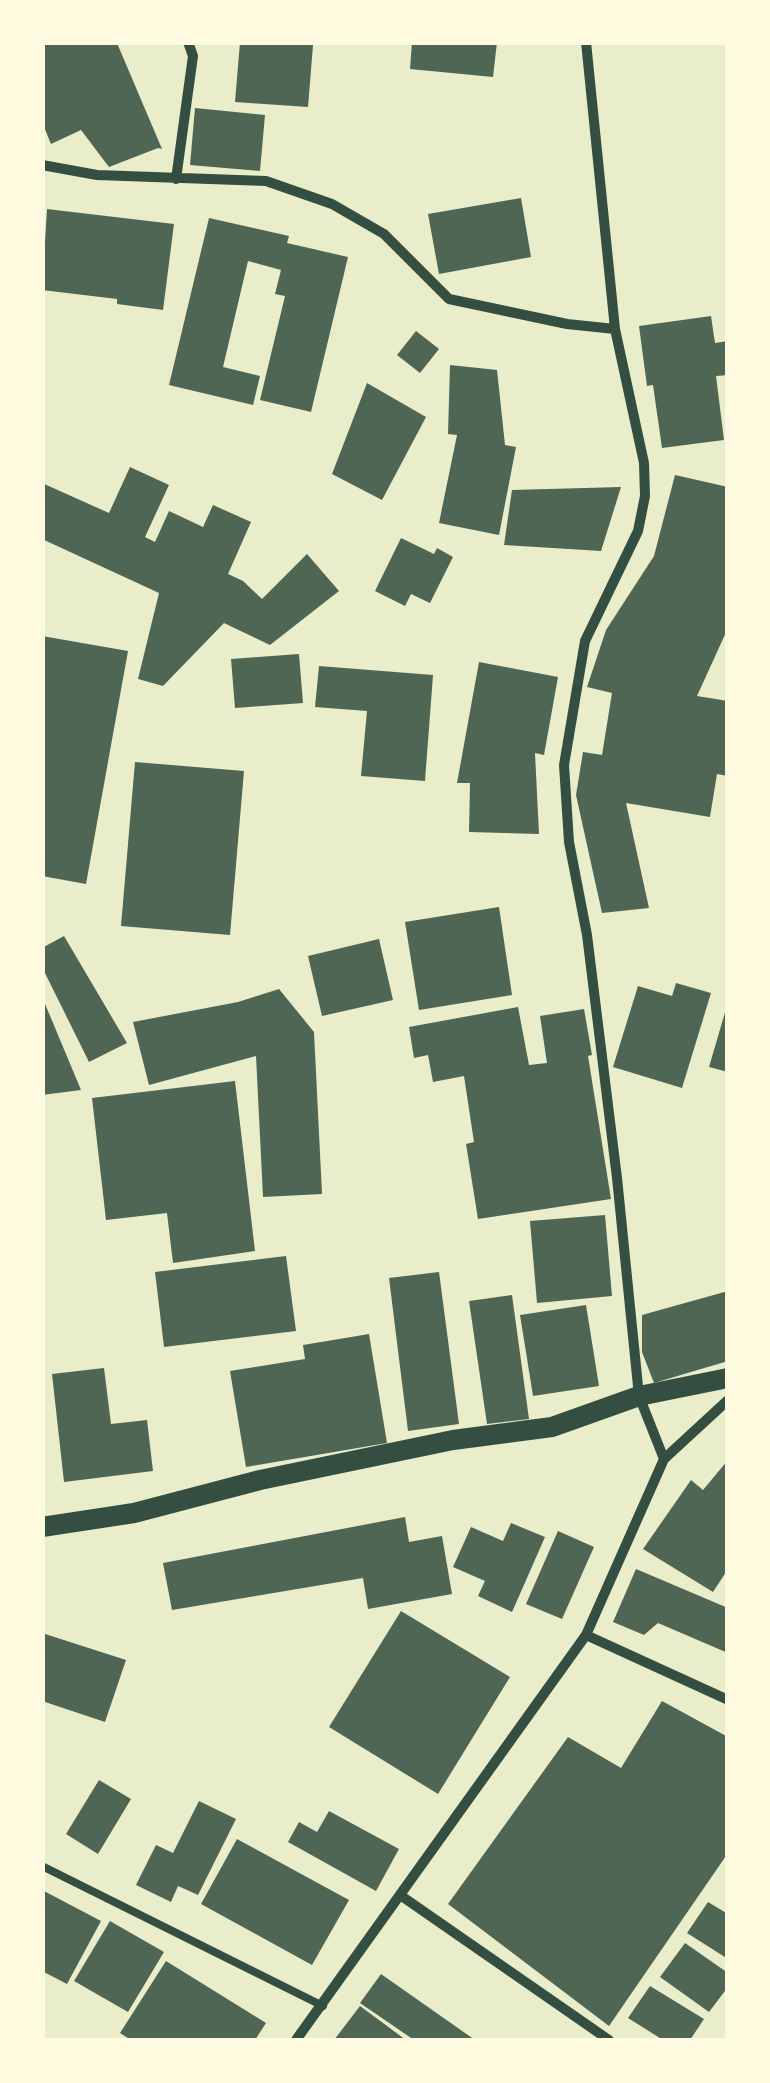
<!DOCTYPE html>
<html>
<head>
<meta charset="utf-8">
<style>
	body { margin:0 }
	#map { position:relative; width:770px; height:2083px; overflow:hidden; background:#e9edc9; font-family:"Noto Sans",sans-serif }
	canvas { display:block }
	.frame { position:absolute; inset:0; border:45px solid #fefae0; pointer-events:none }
</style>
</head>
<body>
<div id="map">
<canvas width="770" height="2083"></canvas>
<div class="frame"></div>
</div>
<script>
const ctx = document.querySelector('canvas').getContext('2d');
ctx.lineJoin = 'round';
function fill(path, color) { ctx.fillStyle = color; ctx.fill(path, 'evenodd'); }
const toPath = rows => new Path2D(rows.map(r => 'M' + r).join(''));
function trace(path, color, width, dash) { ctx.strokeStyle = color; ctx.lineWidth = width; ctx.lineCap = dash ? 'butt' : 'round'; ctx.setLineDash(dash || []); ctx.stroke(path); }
const building = toPath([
	[42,42,117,43,162,149,158,148,109,167,81,130,51,144,42,122],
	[240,42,313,45,308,107,235,102],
	[412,42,497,42,493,77,410,69],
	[195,108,265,115,260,171,190,165],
	[521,198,531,257,439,274,428,214],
	[47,209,174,224,163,310,117,304,117,299,42,290],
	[209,218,289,236,287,243,348,257,311,412,260,400,285,296,275,294,281,270,248,261,223,367,260,376,253,405,169,385],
	[711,316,715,343,728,341,728,375,716,376,724,440,662,448,653,385,647,386,639,326],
	[416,331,439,349,420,373,397,355],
	[450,365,497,370,505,445,516,447,499,535,439,523,457,435,448,434],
	[367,383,426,417,382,500,332,474],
	[130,467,169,485,145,537,155,542,169,511,203,527,213,505,251,522,228,574,243,581,262,599,307,554,339,591,270,645,224,623,163,686,138,679,159,593,42,539,42,483,109,513],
	[675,475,728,487,728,628,697,696,728,701,728,776,717,774,710,817,626,803,649,908,602,913,576,795,583,752,602,755,612,693,587,687,606,630,654,556],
	[621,487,601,551,504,545,512,490],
	[401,538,434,554,437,548,453,557,430,603,411,594,405,606,375,591],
	[42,636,128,651,86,884,42,876],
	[299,654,303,703,235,708,231,659],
	[479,662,558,677,544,755,535,753,539,834,469,832,470,783,457,783],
	[319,666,433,675,425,781,361,776,367,711,315,707],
	[135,762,244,771,230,935,121,926],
	[499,907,512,995,419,1010,405,922],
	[64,936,127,1043,89,1062,42,967,42,948],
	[379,939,393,1000,322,1016,308,956],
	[676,983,711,993,682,1088,613,1067,638,986,672,996],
	[279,989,314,1032,322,1194,263,1197,256,1056,149,1085,133,1022,238,1002],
	[42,999,43,999,81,1090,42,1095],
	[518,1007,529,1065,547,1063,540,1016,584,1009,592,1055,588,1056,611,1199,478,1219,466,1144,474,1142,464,1076,433,1082,428,1055,414,1058,409,1027],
	[726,1009,728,1009,728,1072,709,1067],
	[235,1081,255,1251,173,1263,167,1213,106,1220,92,1098],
	[605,1215,612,1296,537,1303,530,1221],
	[286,1256,296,1331,164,1347,155,1272],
	[439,1272,459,1424,408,1431,389,1278],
	[728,1291,728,1361,654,1383,642,1352,642,1315],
	[512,1295,529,1419,487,1424,469,1301],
	[586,1305,599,1386,533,1396,520,1315],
	[369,1334,387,1443,246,1467,230,1371,305,1359,303,1345],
	[104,1368,111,1424,147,1420,153,1471,64,1482,52,1374],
	[728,1460,728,1569,713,1592,643,1549,691,1480,703,1490],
	[405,1517,409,1542,442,1536,452,1594,368,1609,363,1578,172,1610,163,1563],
	[511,1523,545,1537,512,1612,478,1596,485,1581,453,1567,471,1527,503,1541],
	[558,1531,594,1547,562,1619,526,1604],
	[636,1569,728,1608,728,1653,658,1623,644,1635,613,1622],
	[401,1611,510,1677,438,1794,329,1727],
	[42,1633,126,1660,105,1722,42,1701],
	[662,1701,728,1737,728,1853,609,2026,448,1904,568,1737,621,1768],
	[99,1780,131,1799,98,1854,66,1834],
	[199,1801,236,1819,198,1895,178,1886,171,1902,136,1885,156,1845,173,1853],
	[329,1811,399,1849,376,1891,288,1842,299,1822,317,1832],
	[237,1839,349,1900,312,1965,201,1904],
	[44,1891,101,1921,67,1984,42,1971],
	[708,1902,728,1914,728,1959,687,1933],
	[110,1921,164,1952,128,2012,74,1981],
	[685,1943,728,1973,728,1987,709,2012,660,1977],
	[166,1961,266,2023,255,2040,131,2040,120,2033],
	[381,1974,475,2040,414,2040,360,2003],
	[650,1986,704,2019,690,2040,663,2040,628,2018],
	[360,2006,406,2040,334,2040]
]);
const service = toPath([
	[42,1866,323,2006]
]);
const minor = toPath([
	[42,165,97,175,266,181,332,204,384,234,449,299,567,324,615,329],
	[176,179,193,56,188,42],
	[664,1459,728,1400],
	[586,1635,726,1699,728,1697],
	[400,1895,609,2040],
	[296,2040,586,1635,664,1459,639,1396,617,1178,587,935,569,842,564,765,585,641,638,531,645,496,644,463,615,329,586,42]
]);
const secondary = toPath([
	[42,1527,134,1513,260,1480,453,1440,552,1427,639,1396,728,1378]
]);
fill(building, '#4f6655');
trace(service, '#344e41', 8);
trace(minor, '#344e41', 10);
trace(secondary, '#344e41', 20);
</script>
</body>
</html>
